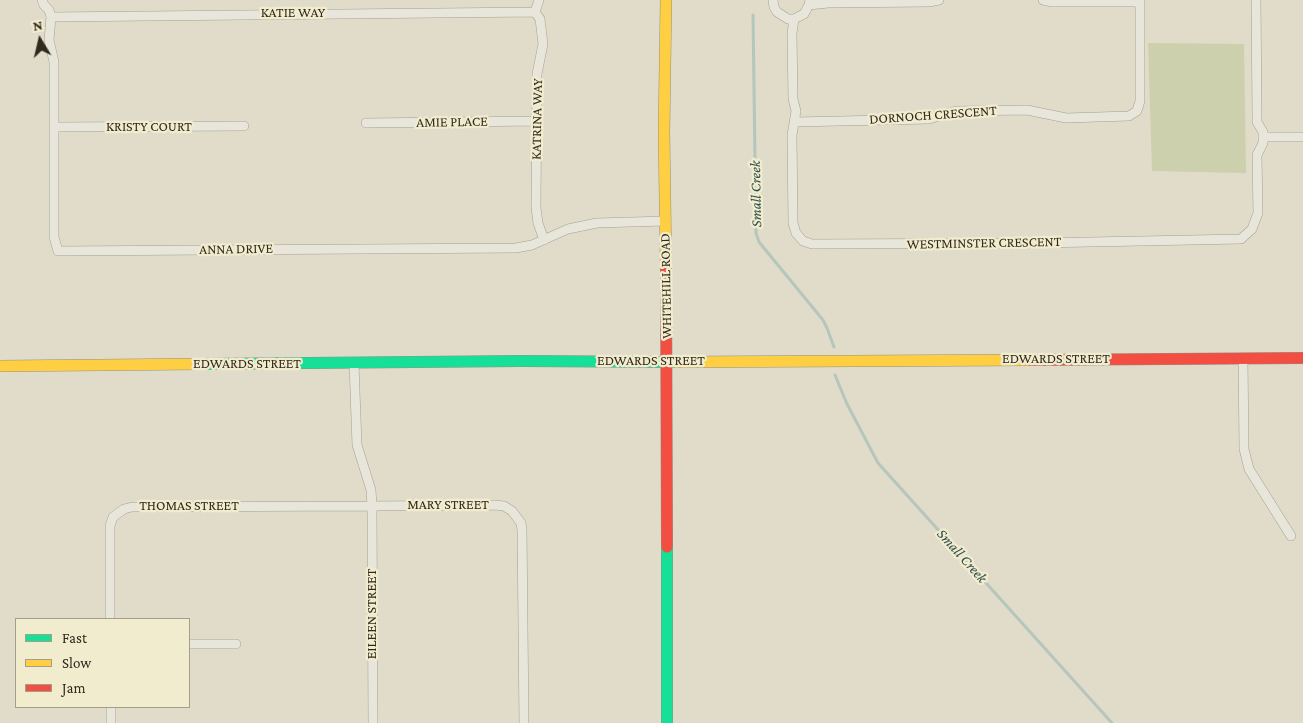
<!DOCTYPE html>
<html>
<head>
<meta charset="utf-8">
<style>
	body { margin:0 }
	#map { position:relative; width:1303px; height:723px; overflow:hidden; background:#e0dcc9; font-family:"Crimson Pro",serif }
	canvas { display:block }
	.legend { position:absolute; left:15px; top:618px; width:175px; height:90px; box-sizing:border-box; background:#f2eccf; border:1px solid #a59e88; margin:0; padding:6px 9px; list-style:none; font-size:15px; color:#32291d }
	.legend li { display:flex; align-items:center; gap:10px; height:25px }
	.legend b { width:25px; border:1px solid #a59e88 }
	.north { position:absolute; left:15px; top:15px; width:50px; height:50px; -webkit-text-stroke:4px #f2eccf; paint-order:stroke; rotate:351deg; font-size:14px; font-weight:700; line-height:20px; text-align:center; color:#32291d }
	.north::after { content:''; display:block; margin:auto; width:18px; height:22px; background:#32291d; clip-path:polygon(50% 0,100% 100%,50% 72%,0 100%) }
</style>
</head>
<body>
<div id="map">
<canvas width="1303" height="723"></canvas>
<ul class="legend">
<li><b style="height:6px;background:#16e098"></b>Fast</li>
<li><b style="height:6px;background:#ffcf43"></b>Slow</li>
<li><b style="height:6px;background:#f24e42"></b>Jam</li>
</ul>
<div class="north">N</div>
</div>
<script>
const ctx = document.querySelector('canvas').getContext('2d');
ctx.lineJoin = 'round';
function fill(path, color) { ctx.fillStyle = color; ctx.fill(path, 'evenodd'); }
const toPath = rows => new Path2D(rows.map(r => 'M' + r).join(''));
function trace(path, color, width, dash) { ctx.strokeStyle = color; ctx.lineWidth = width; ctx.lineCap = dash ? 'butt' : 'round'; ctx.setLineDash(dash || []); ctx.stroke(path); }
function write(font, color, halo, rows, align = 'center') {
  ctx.font = font + ' "Crimson Pro",serif'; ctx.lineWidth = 4.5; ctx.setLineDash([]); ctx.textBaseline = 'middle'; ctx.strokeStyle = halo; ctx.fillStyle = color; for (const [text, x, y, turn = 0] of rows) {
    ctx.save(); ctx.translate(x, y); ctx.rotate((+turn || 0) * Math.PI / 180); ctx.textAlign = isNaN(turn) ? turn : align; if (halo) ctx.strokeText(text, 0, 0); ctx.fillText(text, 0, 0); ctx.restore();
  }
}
const green = toPath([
	[1148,43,1244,44,1246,173,1152,171]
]);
const stream = toPath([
	[753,15,756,233,759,242,823,320,827,328,834,347],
	[835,375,847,404,878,463,1112,723]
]);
const street = toPath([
	[42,0,44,5,49,10,51,17,49,40,54,62,54,237,58,251,516,248,532,245,568,229,597,223,665,221],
	[539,0,535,12,540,19,543,44,537,74,536,208,538,223,544,240],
	[773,0,774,7,777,12,788,19,794,19,804,14,809,5,810,0],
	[1043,0,1052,2,1140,2],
	[1256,0,1257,114,1257,122,1263,132,1263,137],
	[809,5,828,3,929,2,939,0],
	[51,17,535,12],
	[794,19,792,33,793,99,796,111,792,135,793,223,796,233,803,241,812,244,1040,243,1241,239,1252,229,1258,213,1257,155,1263,143,1263,137,1303,137],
	[795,122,929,119,956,111,1027,110,1066,118,1129,116,1137,111,1140,101,1140,0],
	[366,123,537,121],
	[55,127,244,126],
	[1243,358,1244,449,1249,469,1291,536],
	[354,364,357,445,371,490,372,506,495,505,504,506,512,511,521,523,522,530,524,723],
	[110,619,110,526,113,517,124,509,132,507,372,506,373,723],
	[189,644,236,644],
	[111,707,111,723]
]);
const fast = toPath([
	[200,364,521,361,675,362],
	[667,547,667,723]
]);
const slow = toPath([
	[666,266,664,132,666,0],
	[675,362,1030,360],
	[0,366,200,364]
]);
const jam = toPath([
	[666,266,667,547],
	[1030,360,1303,358]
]);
const streetNames = [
	["KATIE WAY",293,13],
	["DORNOCH CRESCENT",933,115,-4],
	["KATRINA WAY",537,119,-89],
	["AMIE PLACE",452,122,-1],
	["KRISTY COURT",149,127],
	["WESTMINSTER CRESCENT",984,243,-1],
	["ANNA DRIVE",236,249,-1],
	["WHITEHILL ROAD",666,286,-91],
	["EDWARDS STREET",1056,359],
	["EDWARDS STREET",651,361],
	["EDWARDS STREET",247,364],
	["MARY STREET",448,505],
	["THOMAS STREET",189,506],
	["EILEEN STREET",372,614,-90]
];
const waterNames = [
	["Small Creek",756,194,-91],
	["Small Creek",962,556,48]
];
fill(green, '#ccd0ac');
trace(stream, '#b5c6bd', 3);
trace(street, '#a5a093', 10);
trace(fast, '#959083', 12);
trace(slow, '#959083', 12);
trace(jam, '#959083', 12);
trace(street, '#e8e6da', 9);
trace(fast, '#16e098', 11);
trace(slow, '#ffcf43', 11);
trace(jam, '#f24e42', 11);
write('14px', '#32291d', '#f2eccf', streetNames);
write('italic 15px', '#2d4f51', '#f2eccf', waterNames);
</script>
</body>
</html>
